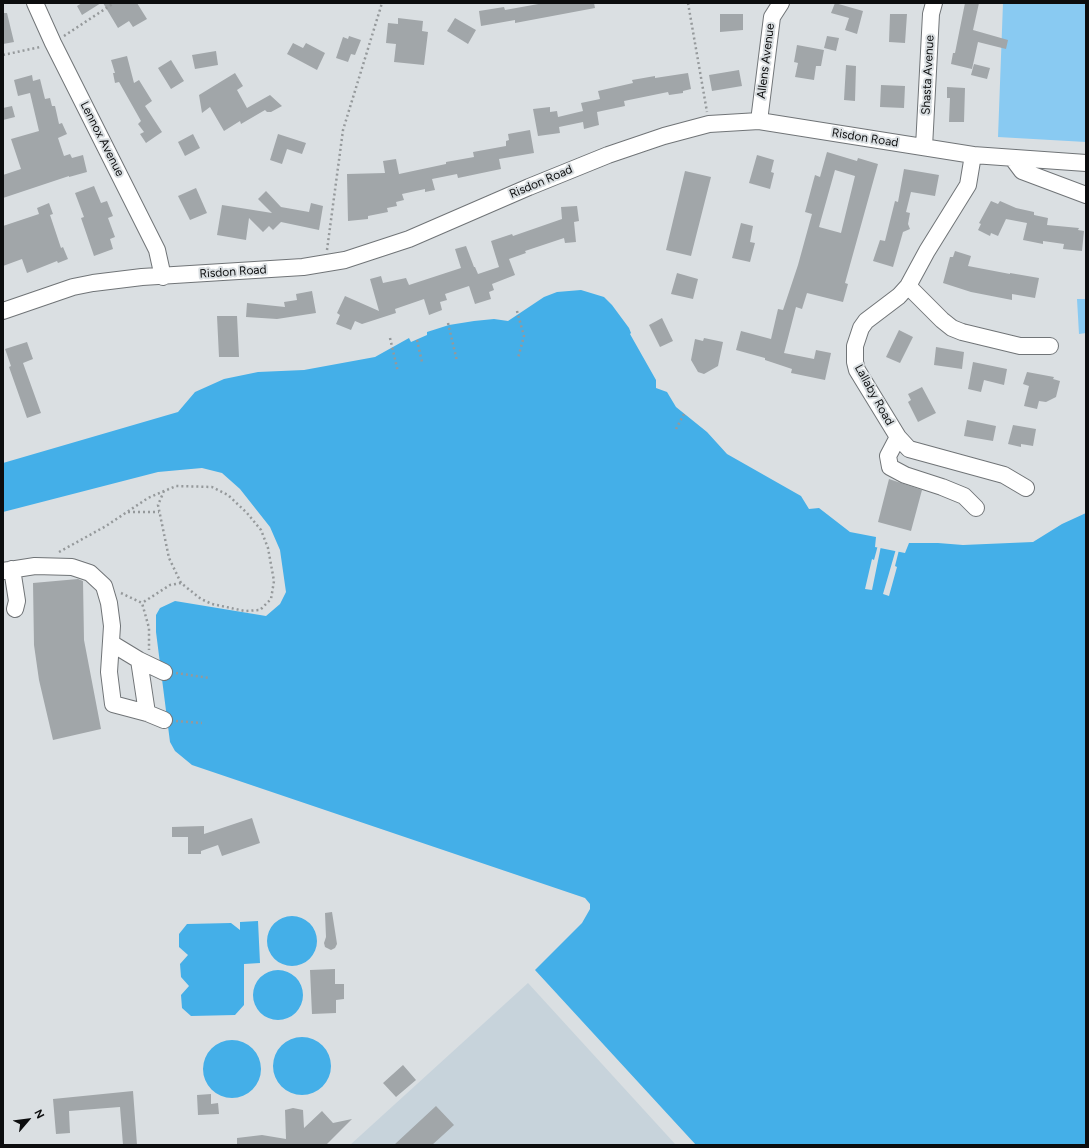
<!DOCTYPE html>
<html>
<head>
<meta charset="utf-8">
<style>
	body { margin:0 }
	#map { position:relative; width:1089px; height:1148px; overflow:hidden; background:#dadfe2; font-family:Figtree,sans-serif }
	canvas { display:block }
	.frame { position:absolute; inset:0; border:4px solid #0c0d0e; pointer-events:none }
	.north { position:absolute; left:8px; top:1100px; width:40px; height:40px; -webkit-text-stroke:3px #dadfe2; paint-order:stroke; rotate:62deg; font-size:11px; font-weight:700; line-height:16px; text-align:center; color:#0c0d0e }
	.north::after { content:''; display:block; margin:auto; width:14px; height:18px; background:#0c0d0e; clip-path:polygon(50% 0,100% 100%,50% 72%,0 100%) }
</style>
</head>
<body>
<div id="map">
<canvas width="1089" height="1148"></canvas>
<div class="frame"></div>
<div class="north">N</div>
</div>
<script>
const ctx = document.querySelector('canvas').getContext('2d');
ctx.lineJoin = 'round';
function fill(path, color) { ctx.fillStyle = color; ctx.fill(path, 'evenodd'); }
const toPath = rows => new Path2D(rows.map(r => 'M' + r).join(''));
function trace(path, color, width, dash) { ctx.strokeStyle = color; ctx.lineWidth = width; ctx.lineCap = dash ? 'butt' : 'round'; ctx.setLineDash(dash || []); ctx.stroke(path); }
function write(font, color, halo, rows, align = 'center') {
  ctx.font = font + ' Figtree,sans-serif'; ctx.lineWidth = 4; ctx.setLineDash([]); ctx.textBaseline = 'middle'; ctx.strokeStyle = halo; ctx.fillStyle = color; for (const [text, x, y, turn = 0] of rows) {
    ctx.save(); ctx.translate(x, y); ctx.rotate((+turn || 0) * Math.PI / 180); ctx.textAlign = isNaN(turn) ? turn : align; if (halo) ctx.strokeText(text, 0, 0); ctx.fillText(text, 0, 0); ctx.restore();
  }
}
const built = toPath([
	[528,983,676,1145,350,1145]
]);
const green = toPath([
	[1003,3,1086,3,1086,142,998,137],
	[1077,299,1086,299,1086,333,1079,334]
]);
const water = toPath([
	[581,290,604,297,612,305,629,328,631,333,630,334,656,380,656,388,667,392,676,407,707,432,727,454,801,496,809,509,819,508,850,532,876,537,875,547,905,553,909,543,938,543,963,545,1033,542,1062,524,1086,513,1086,1145,696,1145,535,970,582,923,590,909,590,904,585,898,192,765,175,751,170,742,156,632,156,615,160,608,175,601,266,616,280,604,286,592,280,550,270,527,240,489,222,473,202,468,158,472,3,512,3,463,178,412,195,392,224,379,258,372,304,370,375,357,409,338,411,342,427,335,427,332,449,325,474,321,494,319,508,321,544,297,557,292],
	'267 941a25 25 0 1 1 50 0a25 25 0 1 1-50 0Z',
	[258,921,260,963,244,964,244,1005,235,1015,191,1016,182,1008,181,995,189,986,181,977,180,964,188,955,179,947,179,934,187,924,231,923,240,930,240,922],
	'253 995a25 25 0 1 1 50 0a25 25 0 1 1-50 0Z',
	'273 1066a29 29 0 1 1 58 0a29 29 0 1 1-58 0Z',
	'203 1069a29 29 0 1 1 58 0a29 29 0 1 1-58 0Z'
]);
const pier = toPath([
	[878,545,881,546,872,590,865,589,872,559,874,560],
	[896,549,899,550,895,566,897,567,889,596,883,594]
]);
const building = toPath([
	[82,3,101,3,82,15,77,6],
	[103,3,137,3,147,19,133,27,129,21,118,28],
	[544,3,594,3,595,8,515,23,515,20,481,26,479,11,504,7,505,10],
	[835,3,863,11,857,34,845,30,849,18,831,13],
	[965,3,979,3,973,30,1008,40,1006,49,978,42,972,69,951,64,953,53,955,53],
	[3,13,7,13,14,42,3,44],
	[720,14,743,14,743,30,720,32],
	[890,14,907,14,905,43,889,42],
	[398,18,423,21,422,31,428,32,424,65,394,62,396,44,386,43,388,23,398,24],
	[455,18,476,30,468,44,447,31],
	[349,36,361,40,355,55,351,54,348,62,336,58,343,37,348,39],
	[827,36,839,38,836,51,824,48],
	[293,43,303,48,306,43,325,53,317,70,287,54],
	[797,45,824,50,821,66,816,66,814,80,795,77,798,63,794,62],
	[216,51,218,65,195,69,192,55],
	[127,56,134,83,139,80,152,101,145,106,162,132,146,143,140,134,144,132,138,124,141,121,119,82,115,83,113,73,115,73,111,60],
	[171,60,184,81,171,89,158,68],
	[974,64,990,68,987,79,971,75],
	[846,65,856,66,855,101,844,100],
	[739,70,742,86,712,91,709,75],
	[235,73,243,86,237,90,247,108,270,95,282,106,271,112,267,112,265,110,241,124,240,121,224,131,210,107,202,113,199,95],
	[688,73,691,89,683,91,683,93,669,95,668,92,624,101,625,106,597,112,599,125,584,129,583,122,559,127,560,133,538,136,533,109,550,107,550,112,557,111,558,117,583,111,581,103,600,99,598,91,633,83,632,80,655,76,655,78],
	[32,75,33,81,40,79,45,99,50,98,52,106,55,106,59,124,62,123,67,134,58,138,64,156,70,154,72,158,83,155,87,172,69,177,69,176,3,198,3,175,21,169,11,139,39,131,30,93,18,96,14,80],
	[881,85,905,86,904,108,880,107],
	[947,87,965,88,964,122,949,122,950,98,947,98],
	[12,106,15,117,3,120,3,108],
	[530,130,534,153,499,159,501,169,458,178,457,174,432,179,435,190,425,192,425,189,402,194,404,200,396,202,397,206,387,208,388,212,368,216,368,219,348,221,347,174,385,173,383,161,396,159,399,174,446,164,446,162,474,157,473,152,506,146,506,141,509,140,508,134],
	[193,134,200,148,185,156,178,142],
	[278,134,306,143,302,154,287,149,282,164,270,160],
	[827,152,857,161,858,158,878,164,845,283,848,284,843,302,807,293,802,309,796,307,784,353,814,359,816,350,831,353,825,380,791,373,792,369,765,360,765,358,736,350,741,331,771,339,778,309,783,310,798,265,812,214,805,212,815,175,820,177],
	[835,170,855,176,841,233,819,227],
	[757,155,774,160,771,172,774,173,770,189,749,183],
	[904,169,939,175,935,196,911,192,906,212,910,213,908,224,910,229,903,232,893,267,873,261,880,240,885,241,895,201,898,202],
	[685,171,711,177,691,256,666,250],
	[94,186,101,203,107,201,113,216,108,218,115,237,110,239,113,249,94,256,81,218,84,217,75,193],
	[196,188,207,213,190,220,178,196],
	[266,191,281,207,309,212,311,203,323,206,319,230,281,222,273,230,269,226,263,232,249,218,246,240,217,235,222,205,272,213,258,199],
	[991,201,998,204,1000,201,1016,208,1034,212,1034,215,1048,218,1047,225,1079,228,1078,230,1084,231,1082,251,1063,249,1064,244,1043,241,1043,244,1023,240,1027,223,1006,219,998,236,991,233,990,236,978,230,981,224,979,223],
	[49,203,53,214,50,215,61,248,63,247,68,259,58,263,57,261,27,273,22,259,3,266,3,226,39,214,37,208],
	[577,206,579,221,574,222,576,242,565,243,564,238,525,251,526,253,509,259,515,275,492,284,494,290,489,292,491,299,475,304,469,286,445,294,447,300,440,302,442,310,429,315,424,299,395,309,396,313,362,324,355,321,351,330,336,324,340,315,337,313,345,296,379,311,370,279,381,276,383,283,406,278,409,285,461,268,455,249,466,246,474,267,475,267,478,274,499,267,491,241,512,234,513,236,562,219,561,207],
	[741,223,753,226,750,242,755,243,750,262,732,258],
	[955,251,971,256,968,266,1010,274,1010,273,1039,278,1035,298,1012,294,1012,300,971,292,943,283,950,257,953,257],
	[677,273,698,279,693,299,671,294],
	[312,291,316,313,277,319,246,317,247,303,285,307,284,302,297,300,296,294],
	[217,316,237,316,239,357,219,357],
	[662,318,673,341,660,347,649,325],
	[899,330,913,337,900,363,886,357],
	[704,338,723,342,718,366,704,374,698,372,691,360,695,339,703,341],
	[27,342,33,359,23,363,41,413,27,418,9,367,11,366,5,349],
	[936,347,964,352,962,369,934,365],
	[973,362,1007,369,1004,385,984,380,981,392,968,389],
	[1027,372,1054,377,1053,379,1060,381,1056,397,1046,402,1039,401,1037,409,1024,406,1029,386,1023,384],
	[922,387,936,413,918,422,908,402,911,400,908,394],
	[967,420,996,426,993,441,964,436],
	[1013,425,1036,429,1033,446,1021,444,1021,447,1008,444],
	[889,479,922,490,911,531,878,522],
	[78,579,83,581,84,640,101,729,53,740,39,680,34,645,33,583],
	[252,818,260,843,222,856,218,845,201,851,201,854,188,854,188,837,172,837,172,827,204,826,204,834],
	[332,912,337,944,335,948,331,950,325,947,324,943,326,937,325,913],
	[335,969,335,984,344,984,344,999,336,1000,336,1013,312,1014,310,970],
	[403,1065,416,1080,396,1097,383,1083],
	[133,1091,137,1145,123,1145,120,1107,69,1111,70,1133,56,1134,53,1099],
	[211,1094,211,1104,218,1103,219,1114,198,1115,197,1095],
	[436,1106,454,1125,432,1145,394,1145],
	[293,1108,303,1110,304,1128,322,1111,333,1123,352,1119,326,1145,286,1145,286,1141,286,1145,237,1145,237,1138,262,1135,286,1139,285,1110]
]);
const path = toPath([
	[688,3,707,112],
	[64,36,114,3],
	[3,55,40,47],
	[327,250,343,130,382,3],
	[517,311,524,336,518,358],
	[448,323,457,361],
	[390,338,398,372],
	[417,340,422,362],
	[676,429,684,414],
	[164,491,158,505,169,558,181,583],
	[128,512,159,512],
	[59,552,106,526,148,498,176,486,212,487,228,495,247,513,261,530,268,548,274,581,271,599,260,610,245,611,212,604,201,599,181,583,170,585,142,603],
	[121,593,142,603,149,628,149,650],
	[176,673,210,678],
	[176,721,202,723]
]);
const minor = toPath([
	[35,3,53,43,157,250,163,277],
	[759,121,772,17,781,3],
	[924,147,931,14,934,3],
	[973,155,968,185,927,251,908,286,899,296,866,321,861,328,855,346,855,362,857,370,898,437,909,449,1004,475,1026,488],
	[1013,159,1022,171,1086,195],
	[908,286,942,320,952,328,962,332,1020,346,1050,346],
	[3,311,73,287,93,283,142,277,303,267,345,260,409,239,529,187,608,155,664,136,709,124,759,121,973,155,1086,163],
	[898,437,888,456,890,467,905,475,942,487,964,496,976,508],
	[12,569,17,601,15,609],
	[3,571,35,566,72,567,90,573,104,586,109,603,112,626,109,672,113,704,147,713,164,720],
	[111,643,139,660,164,672],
	[139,660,147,713]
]);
const streetNames = [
	["Allens Avenue",766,61,-83],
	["Shasta Avenue",928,75,-87],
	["Risdon Road",865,138,9],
	["Lennox Avenue",102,139,63],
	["Risdon Road",541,182,-23],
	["Risdon Road",233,272,-4],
	["Lallaby Road",874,395,61]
];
fill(built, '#c7d3db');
fill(green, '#89caf2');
fill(water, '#44afe8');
fill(pier, '#dadfe2');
fill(building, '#a1a6a9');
trace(minor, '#707477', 18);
trace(path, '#95999b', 2.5, [2, 3]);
trace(minor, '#fff', 16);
write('12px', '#0c0d0e', '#dadfe2', streetNames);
</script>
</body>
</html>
